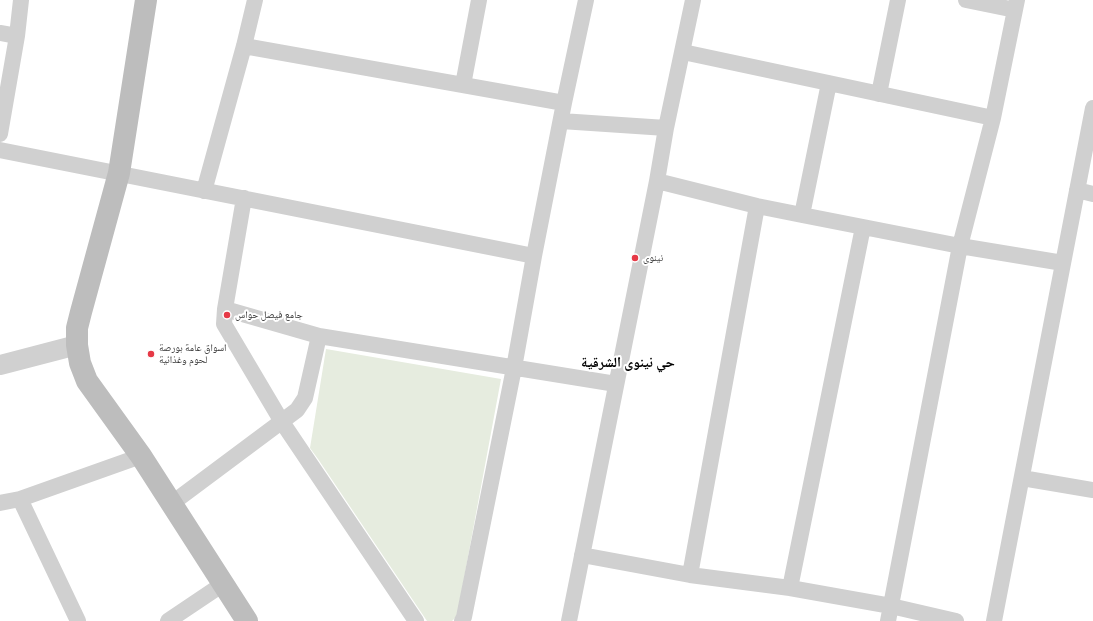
<!DOCTYPE html>
<html>
<head>
<meta charset="utf-8">
<style>
	body { margin:0 }
	canvas { display:block; background:#fff }
</style>
</head>
<body>
<canvas width="1093" height="621"></canvas>
<script>
const ctx = document.querySelector('canvas').getContext('2d');
ctx.lineJoin = 'round';
function fill(path, color) { ctx.fillStyle = color; ctx.fill(path, 'evenodd'); }
const toPath = rows => new Path2D(rows.map(r => 'M' + r).join(''));
function trace(path, color, width, dash) { ctx.strokeStyle = color; ctx.lineWidth = width; ctx.lineCap = dash ? 'butt' : 'round'; ctx.setLineDash(dash || []); ctx.stroke(path); }
function write(font, color, halo, rows, align = 'center') {
  ctx.font = font + ' "Roboto Condensed","Noto Naskh Arabic",sans-serif'; ctx.lineWidth = 4; ctx.setLineDash([]); ctx.textBaseline = 'middle'; ctx.strokeStyle = halo; ctx.fillStyle = color; for (const [text, x, y, turn = 0] of rows) {
    ctx.save(); ctx.translate(x, y); ctx.rotate((+turn || 0) * Math.PI / 180); ctx.textAlign = isNaN(turn) ? turn : align; if (halo) ctx.strokeText(text, 0, 0); ctx.fillText(text, 0, 0); ctx.restore();
  }
}
const green = toPath([
	[326,349,501,379,457,616,452,621,427,621,318,459,310,448]
]);
const minor = toPath([
	[966,0,1015,10],
	[0,33,17,36],
	[244,46,564,103],
	[683,52,993,118],
	[463,85,479,0],
	[879,94,898,0],
	[561,121,666,128],
	[0,134,17,36,21,0],
	[0,150,534,256],
	[657,181,757,206,802,215,960,246,1063,263],
	[1077,190,1093,194],
	[204,191,244,46,255,0],
	[802,215,829,83],
	[225,309,244,198],
	[1022,478,1093,490],
	[20,499,78,621],
	[0,503,20,499,141,456],
	[171,504,297,410,305,398,319,336],
	[582,555,690,575,790,588,891,606,956,621],
	[690,575,757,206],
	[790,588,863,227],
	[168,621,223,584],
	[416,621,282,422,224,324,225,309,319,336,616,384],
	[462,621,464,617,514,368,534,256,564,103,586,0],
	[569,621,657,181,666,128,693,0],
	[888,621,960,246,993,118,1017,0],
	[994,621,1093,108]
]);
const tertiary = toPath([
	[0,365,77,345]
]);
const secondary = toPath([
	[146,0,119,173,81,312,77,328,77,345,80,363,87,381,141,456,247,621]
]);
const markers = [
	[635,258,4,"#e63946"],
	[227,315,4,"#e63946"],
	[151,354,4,"#e63946"]
];
const poiNames = [
	["نينوى",643,258],
	["جامع فيصل حواس",235,315],
	["اسواق عامة بورصة",159,348],
	["لحوم وغذائية",159,360]
];
const districtNames = [
	["حي نينوى الشرقية",628,363]
];
fill(green, '#e6ecdf');
trace(minor, '#d0d0d0', 16);
trace(tertiary, '#d0d0d0', 20);
trace(secondary, '#bdbdbd', 22);
for (const [x, y, r, color] of markers) { const dot = new Path2D(); dot.arc(x, y, r, 0, 2 * Math.PI); ctx.fillStyle = color; ctx.fill(dot); trace(dot, '#fff', 1.5); }
write('10px', '#333', '#fff', poiNames, 'left');
write('bold 14px', '#000', '#fff', districtNames);
</script>
</body>
</html>
